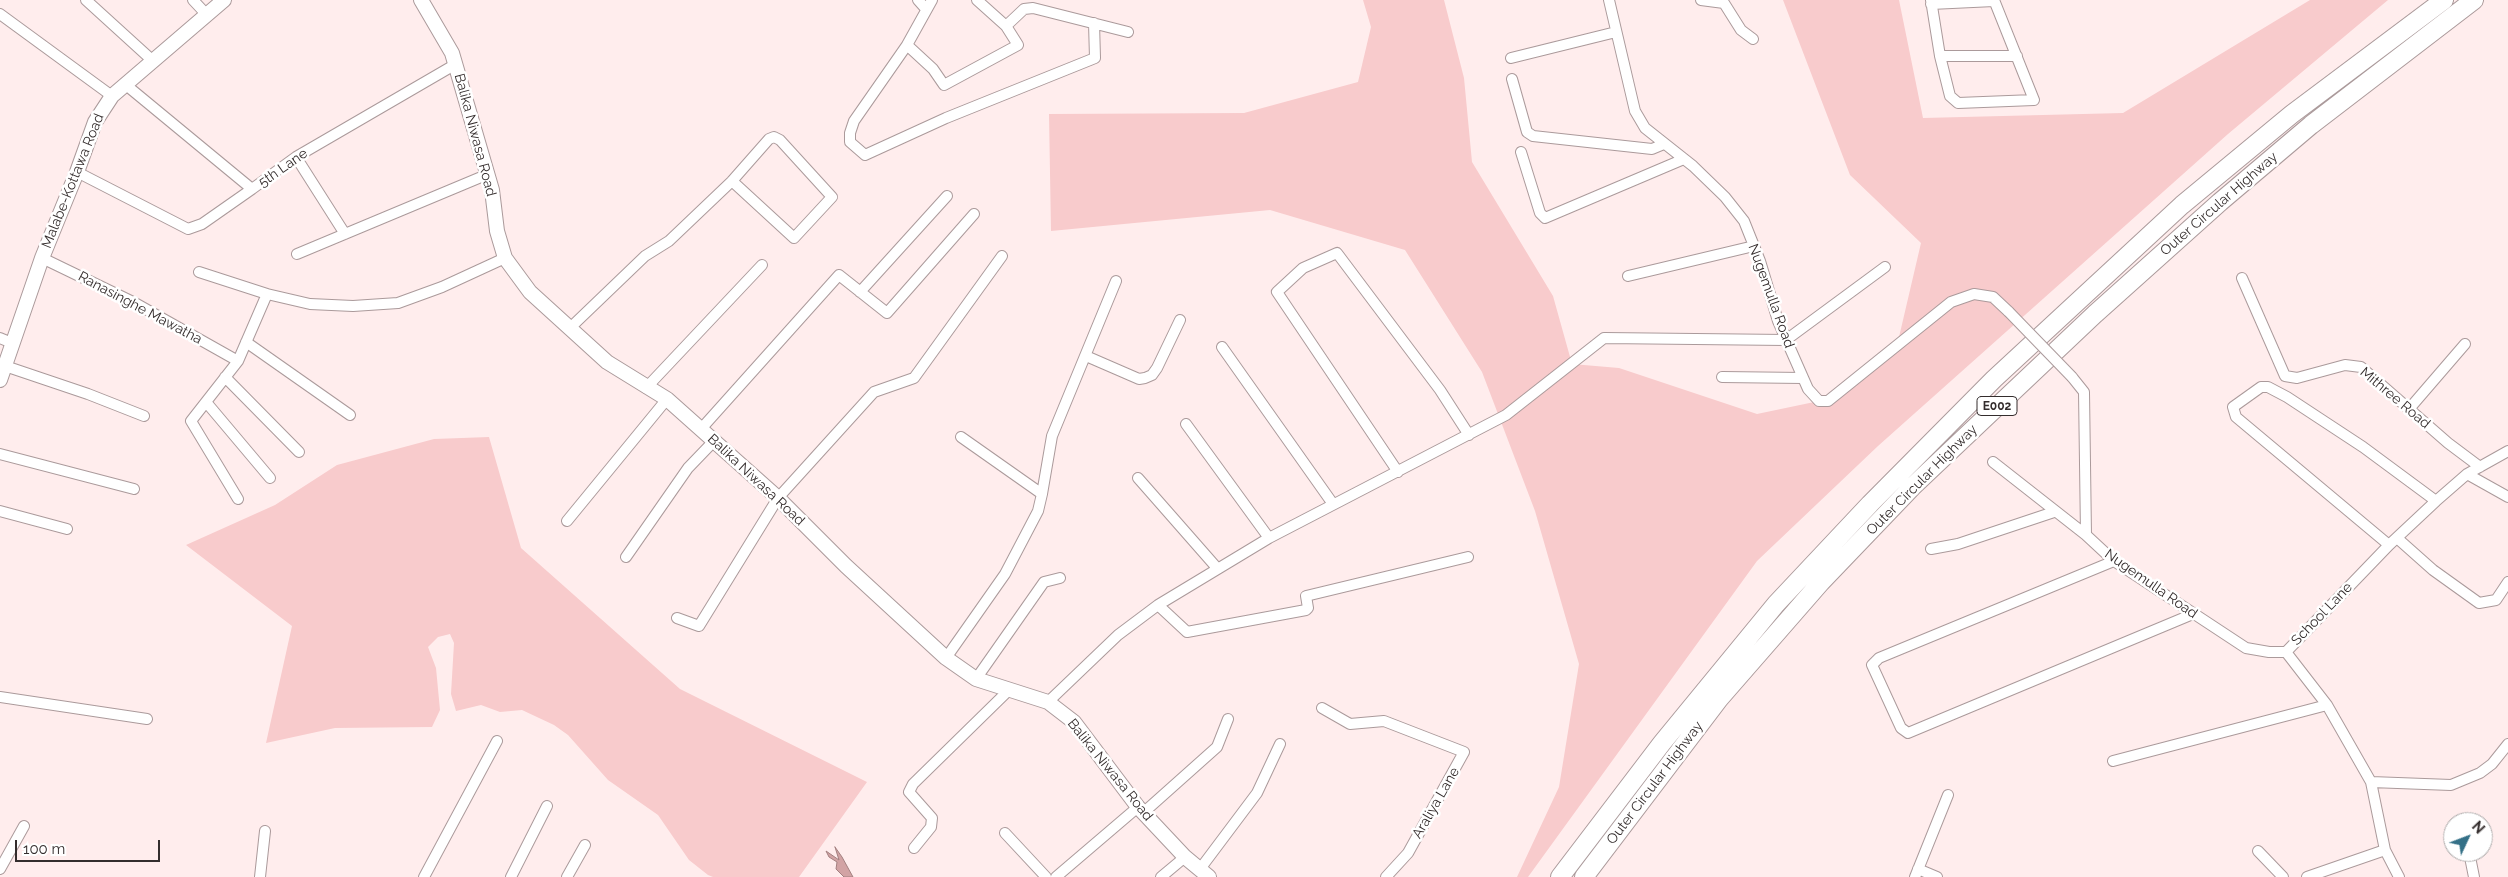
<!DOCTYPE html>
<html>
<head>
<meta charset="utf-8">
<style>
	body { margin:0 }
	#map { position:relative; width:2508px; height:877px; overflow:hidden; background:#ffeded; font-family:Raleway,sans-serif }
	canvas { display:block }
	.north { position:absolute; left:2443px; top:812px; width:50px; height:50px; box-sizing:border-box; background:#fff; border:1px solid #aeabab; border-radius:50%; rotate:47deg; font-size:14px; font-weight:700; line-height:20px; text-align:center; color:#342d2d }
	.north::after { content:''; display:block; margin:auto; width:18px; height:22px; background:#347087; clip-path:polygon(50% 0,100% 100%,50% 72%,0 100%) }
	.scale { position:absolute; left:15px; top:840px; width:145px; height:22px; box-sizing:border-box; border:2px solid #342d2d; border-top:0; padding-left:6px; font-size:15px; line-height:18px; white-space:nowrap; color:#342d2d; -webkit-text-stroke:4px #fff; paint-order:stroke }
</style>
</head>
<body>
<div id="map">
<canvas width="2508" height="877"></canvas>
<div class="north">N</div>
<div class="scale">100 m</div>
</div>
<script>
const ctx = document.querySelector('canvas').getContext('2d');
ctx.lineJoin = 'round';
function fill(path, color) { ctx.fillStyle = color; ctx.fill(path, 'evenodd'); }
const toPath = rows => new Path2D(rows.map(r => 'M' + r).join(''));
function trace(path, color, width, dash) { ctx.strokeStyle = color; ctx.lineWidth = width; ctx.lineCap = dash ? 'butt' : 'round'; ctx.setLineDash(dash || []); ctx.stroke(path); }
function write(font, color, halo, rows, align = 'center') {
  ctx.font = font + ' Raleway,sans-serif'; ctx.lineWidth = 5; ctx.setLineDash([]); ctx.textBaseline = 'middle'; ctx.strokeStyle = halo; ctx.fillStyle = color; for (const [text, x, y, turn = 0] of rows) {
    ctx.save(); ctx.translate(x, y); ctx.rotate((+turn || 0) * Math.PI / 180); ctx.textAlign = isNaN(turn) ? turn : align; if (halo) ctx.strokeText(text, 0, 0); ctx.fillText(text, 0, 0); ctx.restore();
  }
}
const green = toPath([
	[1363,0,1444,0,1464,78,1472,162,1553,296,1572,364,1619,368,1757,414,1819,401,1896,350,1921,243,1850,175,1783,0,1899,0,1923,118,2123,113,2310,0,2388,0,2228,134,1878,446,1757,561,1528,877,1517,877,1559,787,1579,664,1535,511,1482,372,1405,250,1270,210,1051,231,1049,114,1244,113,1358,82,1371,27],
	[489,437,521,548,680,689,867,782,799,877,713,877,708,875,689,860,658,815,608,780,568,735,554,725,522,710,500,712,481,705,456,711,451,694,454,643,450,634,438,637,428,647,436,668,440,710,432,727,335,728,266,743,292,626,186,545,275,505,337,465,434,439]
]);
const water = toPath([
	[835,847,842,857,853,877,844,877,836,869,837,862,829,857,826,851,839,860,835,847]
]);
const street = toPath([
	[86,0,153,61],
	[193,0,207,15],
	[918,0,926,9],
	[932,0,907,45,933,69,944,85,1018,45,1006,26,977,0],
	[1609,0,1635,111,1645,128,1693,166,1725,197,1744,221,1760,261,1778,321,1808,389,1819,401,1828,401,1951,302,1974,294,1993,297,2009,312],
	[1701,0,1724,3,1741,30,1753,39],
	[1931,0,1940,56,1950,96,1958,103,2034,100,1994,0],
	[1931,4,1994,1],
	[0,14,112,96],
	[1006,26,1024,9,1033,8,1128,32],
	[907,45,854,121,850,133,850,142,865,155,946,118,1095,58,1094,23],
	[1940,56,2017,56],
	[1511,58,1616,32],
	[1512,79,1527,132,1533,136,1652,149,1664,144],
	[126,85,252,189,296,157,456,64],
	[1521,152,1540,213,1545,218,1684,159],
	[296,157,345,234],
	[77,172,188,229,202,224,252,189],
	[297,254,486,175],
	[42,258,135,303,238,361],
	[199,272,267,294],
	[1628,276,1754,246],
	[2242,278,2285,376,2297,378,2345,365,2361,367,2448,443,2480,467],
	[860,292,947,196],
	[570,328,645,256,669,241,732,181,769,139,774,137,780,140,832,197,794,238,732,181],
	[0,338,12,343],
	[246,342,350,415],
	[1222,347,1333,504],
	[1086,356,1139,379,1145,378,1152,375,1157,368,1180,320],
	[5,366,88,394,144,416],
	[225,377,299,452],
	[1722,377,1803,378],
	[2072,377,2084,392,2086,535,2114,561,2246,648,2269,652,2286,652],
	[646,388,762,265],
	[206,402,270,478],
	[2409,409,2465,344],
	[1186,424,1269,538],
	[701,429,839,275,887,313,974,214],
	[0,454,134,489],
	[1993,462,2086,535],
	[1398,472,1277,292,1303,268,1337,253,1440,390,1469,435],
	[2467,474,2508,497],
	[1138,478,1217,568],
	[1042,494,1052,436,1116,281],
	[238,499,191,421,238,361,267,294,310,304,353,306,398,303,442,287,505,258],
	[0,511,67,529],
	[567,521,667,399],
	[2397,538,2433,570,2479,603,2496,600,2508,582],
	[2389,545,2236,417,2233,407,2261,387,2268,387,2287,397,2363,447,2436,501],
	[1931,549,1958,544,2054,512],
	[626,557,688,468,713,442],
	[2114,561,1879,658,1872,665,1901,728,1908,733,2193,614],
	[1158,605,1187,632,1306,610,1308,608,1306,596,1468,557],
	[677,618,699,626,778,498,874,392,914,378,1002,256],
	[2286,652,2389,545,2436,501,2467,474,2508,451],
	[2286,652,2327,705,2371,782,2385,850,2399,877],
	[946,658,1005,574,1038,511,1042,494,961,437],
	[976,679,1044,582,1060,578],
	[0,697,147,719],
	[1048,702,1118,635,1158,605,1269,538,1506,415,1604,338,1786,340,1885,267],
	[1322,708,1350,724,1384,721,1464,752,1408,853,1386,877],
	[2113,761,2327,705],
	[2371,782,2451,785,2480,773,2492,764,2508,744],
	[1143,813,1217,747,1228,719],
	[1005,833,1046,877],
	[914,848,931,827,932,818,909,792,913,784,1009,690],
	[2258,851,2283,877],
	[2469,852,2474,877],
	[0,869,24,826],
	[1200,869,1257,793,1280,744],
	[1918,869,1937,877],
	[260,877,265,831],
	[424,877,497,741],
	[511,877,547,806],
	[567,877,585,845],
	[1056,877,1138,807],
	[1161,877,1185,857],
	[1915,877,1948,795],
	[2307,877,2385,850]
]);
const secondary = toPath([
	[421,0,452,53,492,190,497,231,505,258,530,292,607,362,667,399,778,498,846,566,946,658,976,679,1048,702,1074,722,1138,807,1185,857,1209,877],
	[0,380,42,258,77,172,95,122,112,96,224,0]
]);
const highway = toPath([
	[1560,877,1662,743,1776,604,1870,504,1994,379,2182,205,2292,114,2444,0],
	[1584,877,1719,699,1821,582,1912,487,2095,314,2220,202,2311,125,2474,0]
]);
const streetBridge = toPath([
	[2009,312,2072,377]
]);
const shields = [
	[1997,406,40]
];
const shieldNames = [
	["E002",1997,406]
];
const streetNames = [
	["Balika Niwasa Road",475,135,75],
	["5th Lane",283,168,-35],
	["Malabe-Kottawa Road",73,181,-68],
	["Outer Circular Highway",2219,204,-41],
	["Nugemulla Road",1771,296,70],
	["Ranasinghe Mawatha",140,308,28],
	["Mithree Road",2395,398,40],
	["Balika Niwasa Road",756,480,43],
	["Outer Circular Highway",1922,480,-45],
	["Nugemulla Road",2151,584,35],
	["School Lane",2322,614,-46],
	["Balika Niwasa Road",1110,770,51],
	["Outer Circular Highway",1655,783,-53],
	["Araliya Lane",1436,803,-60]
];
fill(green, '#f8cbcc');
fill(water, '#d2a3a4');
trace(water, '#a38080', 1);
trace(street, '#ab9a9b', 12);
trace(secondary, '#ab9a9b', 16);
trace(highway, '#ab9a9b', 20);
trace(street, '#fff', 10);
trace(secondary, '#fff', 14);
trace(highway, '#fff', 18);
trace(streetBridge, '#ab9a9b', 12, []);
trace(streetBridge, '#fff', 10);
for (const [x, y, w] of shields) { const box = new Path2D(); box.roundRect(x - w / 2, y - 9.5, w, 19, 4); ctx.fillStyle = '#fff'; ctx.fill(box); trace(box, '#342d2d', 1); }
write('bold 12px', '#342d2d', null, shieldNames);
write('14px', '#342d2d', '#fff', streetNames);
</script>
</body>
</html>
